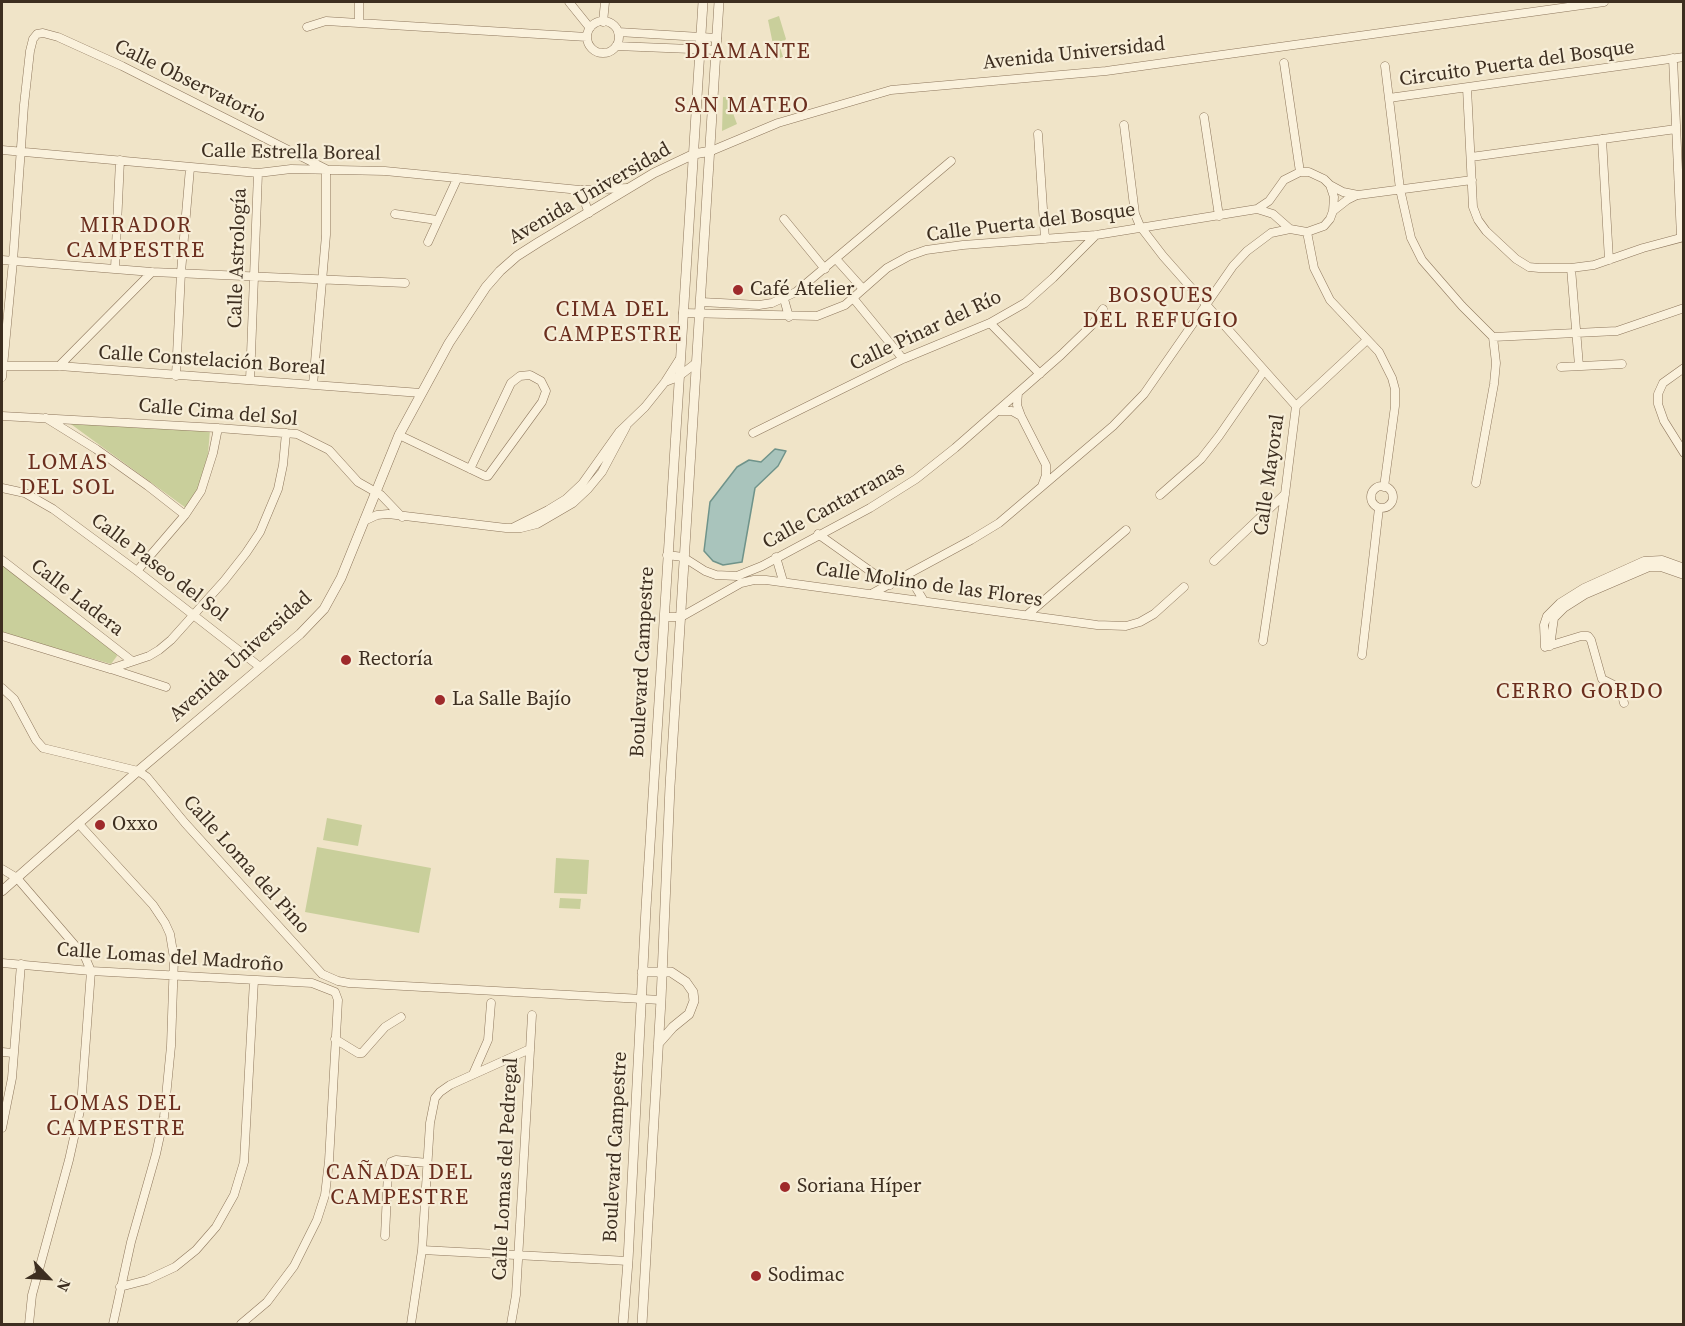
<!DOCTYPE html>
<html>
<head>
<meta charset="utf-8">
<style>
	body { margin:0 }
	#map { position:relative; width:1685px; height:1326px; overflow:hidden; background:#f0e4c8; font-family:"Source Serif 4",serif }
	canvas { display:block }
	.frame { position:absolute; inset:0; border:3px solid #3d2e20; pointer-events:none }
	.north { position:absolute; left:18px; top:1248px; width:60px; height:60px; -webkit-text-stroke:4px #f7eed8; paint-order:stroke; rotate:115deg; font-size:16px; font-weight:700; line-height:24px; text-align:center; color:#3d2e20 }
	.north::after { content:''; display:block; margin:auto; width:21px; height:27px; background:#3d2e20; clip-path:polygon(50% 0,100% 100%,50% 72%,0 100%) }
</style>
</head>
<body>
<div id="map">
<canvas width="1685" height="1326"></canvas>
<div class="frame"></div>
<div class="north">N</div>
</div>
<script>
const ctx = document.querySelector('canvas').getContext('2d');
ctx.lineJoin = 'round';
function fill(path, color) { ctx.fillStyle = color; ctx.fill(path, 'evenodd'); }
const toPath = rows => new Path2D(rows.map(r => 'M' + r).join(''));
function trace(path, color, width, dash) { ctx.strokeStyle = color; ctx.lineWidth = width; ctx.lineCap = dash ? 'butt' : 'round'; ctx.setLineDash(dash || []); ctx.stroke(path); }
function write(font, color, halo, rows, align = 'center') {
  ctx.font = font + ' "Source Serif 4",serif'; ctx.lineWidth = 4.5; ctx.setLineDash([]); ctx.textBaseline = 'middle'; ctx.strokeStyle = halo; ctx.fillStyle = color; for (const [text, x, y, turn = 0] of rows) {
    ctx.save(); ctx.translate(x, y); ctx.rotate((+turn || 0) * Math.PI / 180); ctx.textAlign = isNaN(turn) ? turn : align; if (halo) ctx.strokeText(text, 0, 0); ctx.fillText(text, 0, 0); ctx.restore();
  }
}
const green = toPath([
	[779,16,786,39,780,47,783,57,776,59,768,20],
	[723,97,727,97,737,124,722,131],
	[68,422,210,430,208,454,199,487,186,508],
	[2,564,116,653,117,656,111,664,2,633],
	[327,818,362,825,358,846,323,840],
	[317,847,431,868,419,933,305,912],
	[556,858,589,860,587,894,554,893],
	[560,898,581,899,580,909,559,908]
]);
const water = toPath([
	[775,449,786,451,778,466,755,488,742,562,723,565,713,561,704,551,710,502,737,467,749,460,761,462,775,449]
]);
const minor = toPath([
	[569,2,590,28],
	'587 37a16 16 0 1 1 32 0a16 16 0 1 1-32 0Z',
	[603,22,605,2],
	[359,23,359,2],
	[307,27,326,21,587,37],
	[618,32,717,38],
	[616,46,716,50],
	[1673,58,1681,237],
	[1284,63,1300,172],
	[1385,66,1400,189,1411,238,1422,260,1462,306,1493,337,1617,331,1684,308],
	[1467,88,1473,207,1478,220,1486,231,1516,259,1529,267,1539,268,1571,268,1594,265,1643,248,1684,237],
	[1389,98,1684,57],
	[1204,117,1219,216],
	[1124,125,1135,214,1140,226,1163,256,1296,406,1285,494,1263,641],
	[1038,134,1045,239],
	[1602,139,1609,260],
	[2,150,258,173,291,169,385,171,580,190,628,188],
	[711,151,778,123,891,90,1106,71,1604,2],
	[1471,157,1676,129],
	[1300,172,1309,172,1324,179,1330,185,1334,197,1333,211,1330,219,1324,226,1307,232,1290,229,1273,214,1257,209,1269,201,1284,180,1300,172],
	[1330,185,1343,192,1358,195,1472,180],
	[580,190,589,213],
	[1333,211,1347,200,1357,195],
	[395,214,437,220],
	[784,219,825,269],
	[1307,232,1314,268,1330,300,1379,352,1392,378,1395,389,1395,406,1384,487],
	[428,242,457,179],
	[836,259,863,289],
	[2,260,152,272,405,283],
	[115,268,120,160],
	[1571,268,1579,366],
	[853,298,903,359],
	[784,299,789,317],
	[701,302,759,305,772,303,796,292,951,161],
	[683,313,817,316,845,305,887,268,909,256,926,250,963,245,1096,235,1257,209],
	[990,323,1040,374],
	[2,366,59,366,421,393],
	[59,366,152,272],
	[1561,367,1622,364],
	[1684,368,1663,383,1658,394,1658,404,1664,421,1684,453],
	[176,376,181,272,190,168],
	[2,377,13,261,24,105,30,51,33,39,37,34,43,33,58,37,122,66,326,169,326,235,313,385],
	[250,380,258,173],
	[665,382,678,377,696,363],
	[1018,393,1017,405,1021,416,1046,465,1046,475,1042,486],
	[1296,406,1367,340],
	[998,411,1012,411,1021,416],
	[2,416,218,428,297,434,329,450,358,482,381,495,402,517],
	[46,418,96,449,148,486,185,515],
	[753,433,903,359,990,323,1025,303,1053,278,1096,235],
	[399,435,485,476,488,476,542,402,546,391,541,381,530,375,520,376,511,383,470,469],
	[1476,483,1494,384,1496,363,1493,337],
	'1371 497a11 11 0 1 1 22 0a11 11 0 1 1-22 0Z',
	[2,488,25,493,53,509,137,571,260,667],
	[1160,495,1201,459,1219,436,1264,371],
	[364,521,377,515,388,514,506,528,521,528,537,524,573,503,588,489,602,472,626,427],
	[514,527,548,510,566,499,582,484,619,432,645,407,665,382,679,360],
	[818,534,890,585],
	[667,555,683,557,705,571,716,575,737,576,762,566,870,508,916,479,955,448,1061,355,1092,325,1103,309],
	[776,557,783,581],
	[2,560,132,661],
	[1214,561,1285,494],
	[137,571,185,515,201,491,213,453,218,428],
	[908,575,924,601],
	[873,593,971,540,999,523,1113,426,1144,394,1233,266,1247,251,1271,233,1290,229],
	[1027,615,1126,530],
	[665,617,681,617,741,583,754,580,766,580,1097,625,1126,626,1140,622,1154,614,1184,587],
	[2,636,110,669,149,656,159,650,171,640,224,581,246,553,260,532,278,489,283,465,286,433],
	[1550,646,1554,618,1564,608,1586,594,1649,567,1661,567,1684,575],
	[1362,655,1379,508],
	[111,669,166,687],
	[2,688,14,699,36,740,43,748,138,771,147,777,185,823,322,974,338,981,349,983,661,1000],
	[1624,703,1620,688,1602,679,1591,640,1588,636,1581,636,1545,647,1544,625,1547,616,1560,603,1584,588,1644,561,1662,560,1684,568],
	[79,824,153,905,165,923,170,934,174,958,171,1046,164,1117,156,1154,131,1242,113,1324],
	[2,869,17,878,85,957,91,971,81,1106,69,1160,32,1295,29,1324],
	[2,963,91,971,312,983,335,992,338,1000,329,1161,325,1195,317,1220,294,1266,267,1302,241,1324],
	[335,1039,358,1053,362,1053,385,1027,401,1017],
	[2,1052,13,1053],
	[473,1074,488,1040,491,1003],
	[2,1128,12,1078,21,964],
	[385,1236,388,1172,391,1162,396,1160,428,1163],
	[422,1250,628,1261],
	[120,1287,147,1280,175,1267,196,1250,216,1227,234,1195,244,1162,254,980],
	[411,1324,422,1250,430,1123,435,1098,440,1092,450,1085,530,1049],
	[511,1324,516,1295,532,1015]
]);
const tertiary = toPath([
	[2,891,138,771,300,634,324,609,341,578,399,435,449,343,486,287,500,271,517,256,539,242,654,173,694,154,711,151],
	[642,972,671,972,686,982,693,992,694,1001,689,1014,673,1027,658,1044],
	[623,1324,628,1261,646,908,703,2],
	[642,1324,661,1000,670,786,719,2]
]);
const markers = [
	[738,290,6,"#9e2a2b"],
	[346,660,6,"#9e2a2b"],
	[440,700,6,"#9e2a2b"],
	[100,825,6,"#9e2a2b"],
	[785,1187,6,"#9e2a2b"],
	[756,1276,6,"#9e2a2b"]
];
const streetNames = [
	["Avenida Universidad",1074,54,-6],
	["Circuito Puerta del Bosque",1517,64,-8],
	["Calle Observatorio",190,82,26],
	["Calle Estrella Boreal",291,153,1],
	["Avenida Universidad",590,194,-30],
	["Calle Puerta del Bosque",1031,223,-7],
	["Calle Astrología",238,258,-88],
	["Calle Pinar del Río",926,331,-25],
	["Calle Constelación Boreal",212,361,4],
	["Calle Cima del Sol",218,413,5],
	["Calle Mayoral",1270,475,-82],
	["Calle Cantarranas",834,506,-29],
	["Calle Paseo del Sol",159,568,37],
	["Calle Molino de las Flores",929,585,8],
	["Calle Ladera",77,598,38],
	["Avenida Universidad",241,657,-42],
	["Boulevard Campestre",643,662,-87],
	["Calle Loma del Pino",246,865,48],
	["Calle Lomas del Madroño",170,958,4],
	["Boulevard Campestre",616,1147,-87],
	["Calle Lomas del Pedregal",506,1169,-87]
];
const poiNames = [
	["Café Atelier",750,290],
	["Rectoría",358,660],
	["La Salle Bajío",452,700],
	["Oxxo",112,825],
	["Soriana Híper",797,1187],
	["Sodimac",768,1276]
];
const quarterNames = [
	["DIAMANTE",748,52],
	["SAN MATEO",742,106],
	["MIRADOR",136,226],
	["CAMPESTRE",136,251],
	["BOSQUES",1161,296],
	["DEL REFUGIO",1161,321],
	["CIMA DEL",613,310],
	["CAMPESTRE",613,335],
	["LOMAS",68,463],
	["DEL SOL",68,488],
	["CERRO GORDO",1580,692],
	["LOMAS DEL",116,1104],
	["CAMPESTRE",116,1129],
	["CAÑADA DEL",400,1173],
	["CAMPESTRE",400,1198]
];
fill(green, '#c9cf9b');
fill(water, '#a9c4bc');
trace(water, '#6f938a', 1.5);
trace(minor, '#8d765c', 9);
trace(tertiary, '#8d765c', 10);
trace(minor, '#faf1dc', 8);
trace(tertiary, '#faf1dc', 9);
for (const [x, y, r, color] of markers) { const dot = new Path2D(); dot.arc(x, y, r, 0, 2 * Math.PI); ctx.fillStyle = color; ctx.fill(dot); trace(dot, '#f7eed8', 2); }
write('20px', '#3d2e20', '#f7eed8', streetNames);
write('20px', '#3d2e20', '#f7eed8', poiNames, 'left');
ctx.letterSpacing = '1.5px';
write('22px', '#6b2e1e', '#f7eed8', quarterNames);
ctx.letterSpacing = '0px';
</script>
</body>
</html>
